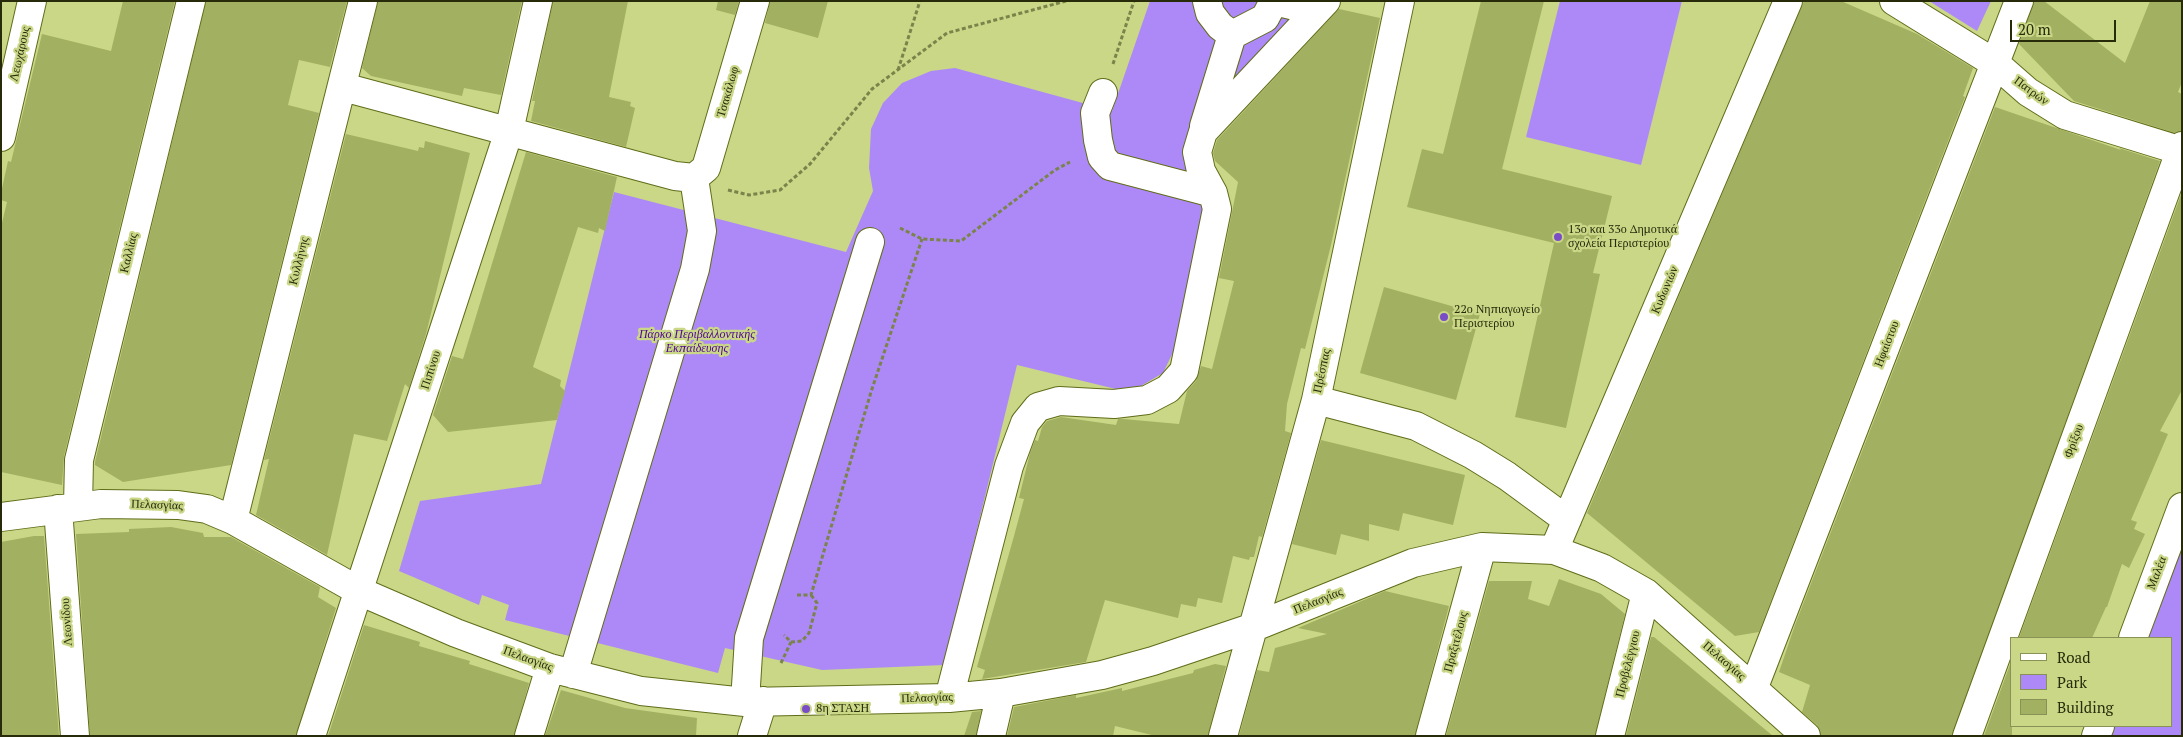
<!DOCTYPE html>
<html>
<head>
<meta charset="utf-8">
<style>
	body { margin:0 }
	#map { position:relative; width:2183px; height:737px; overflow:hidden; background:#c9d787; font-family:"PT Serif",serif }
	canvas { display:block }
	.frame { position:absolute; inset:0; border:2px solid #272b0a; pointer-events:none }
	.legend { position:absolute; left:2010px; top:637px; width:162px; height:90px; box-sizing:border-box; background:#c9d787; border:1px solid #889255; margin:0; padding:6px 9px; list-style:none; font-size:15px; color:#272b0a }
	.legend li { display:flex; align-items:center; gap:10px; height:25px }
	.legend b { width:25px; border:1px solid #889255 }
	.scale { position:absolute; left:2010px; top:20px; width:106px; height:22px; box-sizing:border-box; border:2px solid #272b0a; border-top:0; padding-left:6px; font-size:15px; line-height:18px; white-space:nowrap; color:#272b0a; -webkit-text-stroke:4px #c9d787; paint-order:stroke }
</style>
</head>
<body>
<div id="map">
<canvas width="2183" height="737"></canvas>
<div class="frame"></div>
<ul class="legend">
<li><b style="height:6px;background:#fff"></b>Road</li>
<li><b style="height:14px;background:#ad89f8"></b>Park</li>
<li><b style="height:14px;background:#a2b061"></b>Building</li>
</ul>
<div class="scale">20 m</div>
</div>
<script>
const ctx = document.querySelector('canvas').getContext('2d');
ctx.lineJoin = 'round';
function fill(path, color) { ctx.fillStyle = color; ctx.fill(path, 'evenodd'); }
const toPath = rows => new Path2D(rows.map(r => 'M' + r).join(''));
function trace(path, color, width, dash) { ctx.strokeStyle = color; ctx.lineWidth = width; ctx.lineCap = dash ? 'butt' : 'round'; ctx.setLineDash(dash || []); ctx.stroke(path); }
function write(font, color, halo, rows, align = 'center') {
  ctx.font = font + ' "PT Serif",serif'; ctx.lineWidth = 4.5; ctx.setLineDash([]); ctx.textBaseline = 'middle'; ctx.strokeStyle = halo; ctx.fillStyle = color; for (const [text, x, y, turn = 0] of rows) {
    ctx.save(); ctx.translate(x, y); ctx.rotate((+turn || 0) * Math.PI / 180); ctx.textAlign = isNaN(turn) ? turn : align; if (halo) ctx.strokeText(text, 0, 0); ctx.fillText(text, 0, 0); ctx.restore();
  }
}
const green = toPath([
	[1150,1,1317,1,1196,131,1180,196,1202,204,1204,219,1176,346,1163,373,1141,386,1116,389,1017,365,944,665,822,670,725,648,718,673,505,620,509,605,482,595,479,605,399,571,420,501,541,484,614,192,846,252,873,191,869,168,871,129,883,103,902,83,931,71,955,68,1112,111],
	[1560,1,1682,1,1641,165,1526,137],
	[1929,1,1991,1,1977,31],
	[2182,544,2182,736,2111,736,2114,726,2172,726,2172,638,2147,638]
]);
const building = toPath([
	[123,1,175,1,64,456,62,485,1,472,1,227,7,202,1,200,1,193,8,161,11,162,42,34,111,51],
	[206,1,347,1,330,67,299,60,288,105,319,113,231,465,123,482,95,465,95,462],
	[378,1,522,1,501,95,464,88,462,96,371,76,362,68],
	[553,1,628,1,609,97,631,102,630,106,635,108,626,147,531,121,535,101,532,101],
	[718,1,739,1,735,15,716,10],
	[770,1,828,1,818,38,765,23],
	[1481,1,1544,1,1502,169,1612,196,1593,273,1600,274,1566,428,1515,417,1554,243,1407,207,1422,149,1443,154],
	[1804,1,1841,1,1917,34,1973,68,1963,96,1965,97,1759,632,1735,636,1587,513],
	[2034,1,2044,1,2125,63,2150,1,2182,1,2182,82,2178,92,2182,94,2182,131,2175,133,2074,101,2019,44],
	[1339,9,1380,18,1331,245,1305,349,1301,348,1287,404,1285,431,1291,433,1262,537,1259,536,1254,557,1250,557,1249,560,1233,556,1222,603,1198,598,1196,607,1181,604,1178,618,1105,600,1086,662,982,679,985,670,977,667,1014,536,1024,499,1019,498,1030,453,1035,440,1038,441,1042,427,1047,421,1061,417,1116,425,1118,419,1123,419,1179,424,1187,391,1196,381,1201,366,1212,369,1234,281,1219,278,1238,182,1215,161,1213,153,1217,140],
	[1995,107,2121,150,2119,148,2160,161,1952,736,1821,736,1817,725,1802,712,1810,685,1779,672,1795,625],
	[346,134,418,151,419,147,424,148,425,141,470,153,426,334,409,388,405,384,387,441,354,434,327,555,256,515,269,459,264,460],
	[526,152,617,177,605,231,599,228,598,233,578,227,533,367,561,380,560,386,565,391,557,420,448,432,433,415,452,356,463,359],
	[2182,192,2182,390,2160,431,2168,434,2131,520,2137,522,2134,529,2145,534,2129,568,2122,564,2107,607,2106,607,2092,638,2019,638],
	[1384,287,1480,314,1456,400,1360,373],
	[1321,440,1465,475,1453,525,1403,513,1399,531,1369,524,1369,541,1341,534,1336,555,1292,544],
	[171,527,203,533,204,537,231,537,320,587,318,597,336,608,296,736,90,736,76,534,129,532,129,529],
	[34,536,44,536,59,736,1,736,1,542],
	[1559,579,1601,594,1625,614,1595,736,1446,736,1489,581,1532,581,1528,599,1549,606],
	[1385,591,1449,606,1415,736,1239,736,1257,670,1269,672,1275,648,1327,634,1298,628],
	[364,625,420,642,419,646,470,661,469,664,529,683,514,736,328,736],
	[1651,637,1654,637,1773,736,1626,736],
	[2012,659,2012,736,1984,736],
	[1215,664,1226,666,1208,736,1156,736,1115,726,1113,736,1007,736,1014,707,1076,695,1076,698,1122,688,1122,691,1193,673,1194,670],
	[561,690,625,708,697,718,696,736,545,736],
	[981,711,976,736,964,736,972,712]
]);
const path = toPath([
	[1113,64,1134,1],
	[898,70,920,1],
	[728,190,749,195,780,190,810,164,872,89,947,33,1066,1],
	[900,228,922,239,961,241,1055,170,1070,162],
	[797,595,811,595,871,392,922,239],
	[791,642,802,641,809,633,817,603,811,595],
	[781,663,791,642,784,635]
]);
const minor = toPath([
	[1207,1,1210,13,1220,26,1232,35],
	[1894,1,1996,64,2028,92,2065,115,2182,151],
	[343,87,675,176,694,178],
	[1103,93,1095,113,1098,140,1102,157,1110,166,1213,193],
	[1204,126,1232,35,1265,18,1274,1,1315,11],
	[1,137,32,1],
	[694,178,706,168,755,1],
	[1316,400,1416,426,1473,455,1507,476,1567,520],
	[78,506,79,460,191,1],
	[58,509,75,736],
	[1,517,101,504,178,505,207,509,233,520,359,591,456,633,550,668,641,691,745,702,949,698,1001,693,1102,675,1153,661,1254,627,1413,563,1482,547,1554,550,1602,568,1646,593,1806,736],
	[233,520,363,1],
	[1554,550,1788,1],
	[2133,638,2182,507],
	[573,674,695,269,702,231,694,178],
	[1754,687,2019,1],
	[949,698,1009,466,1025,423,1038,407,1059,401,1114,404,1147,400,1168,389,1184,371,1217,209,1213,193,1201,171,1197,152,1203,132,1326,1],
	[745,702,749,638,870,242],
	[311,736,509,131,538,1],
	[529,736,550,668],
	[752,736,763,701],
	[991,736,1001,693],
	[1223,736,1316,400,1400,1],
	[1430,736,1482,547],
	[1610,736,1646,593],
	[1967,736,2182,146],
	[2096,736,2100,726]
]);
const markers = [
	[1558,237,5,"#7a4dc6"],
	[1444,317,5,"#7a4dc6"],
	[806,709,5,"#7a4dc6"]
];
const streetNames = [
	["Λεωχάρους",20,54,-77],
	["Πατρών",2031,91,36],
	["Τσακάλωφ",728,92,-74],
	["Καλλίας",129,253,-76],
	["Κυλλήνης",299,261,-76],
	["Κυδωνιών",1665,290,-67],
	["Ηφαίστου",1887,344,-69],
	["Πιπίνου",431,370,-72],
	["Πρέσπας",1322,371,-78],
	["Φρίξου",2074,441,-70],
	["Πελασγίας",157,505,2],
	["Μαλέα",2157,573,-69],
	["Πελασγίας",1318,601,-22],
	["Λεωνίδου",67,622,-94],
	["Πραξιτέλους",1456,642,-75],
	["Πελασγίας",528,659,20],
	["Πελασγίας",1724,661,41],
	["Προβελέγγιου",1628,664,-76],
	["Πελασγίας",927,698,-2]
];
const poiNames = [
	["13ο και 33ο Δημοτικά",1568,230],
	["σχολεία Περιστερίου",1568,244],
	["22ο Νηπιαγωγείο",1454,310],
	["Περιστερίου",1454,324],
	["8η ΣΤΑΣΗ",816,709]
];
const parkNames = [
	["Πάρκο Περιβαλλοντικής",697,335],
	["Εκπαίδευσης",697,349]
];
fill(green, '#ad89f8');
fill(building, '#a2b061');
trace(minor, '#616c19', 30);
trace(path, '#7a844a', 3, [4, 2.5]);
trace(minor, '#fff', 28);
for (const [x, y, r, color] of markers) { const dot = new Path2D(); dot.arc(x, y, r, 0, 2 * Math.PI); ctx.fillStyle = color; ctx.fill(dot); trace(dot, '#c9d787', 2); }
write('12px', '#272b0a', '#c9d787', streetNames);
write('12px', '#272b0a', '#c9d787', poiNames, 'left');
write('italic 12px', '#500498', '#c9d787', parkNames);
</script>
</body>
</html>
